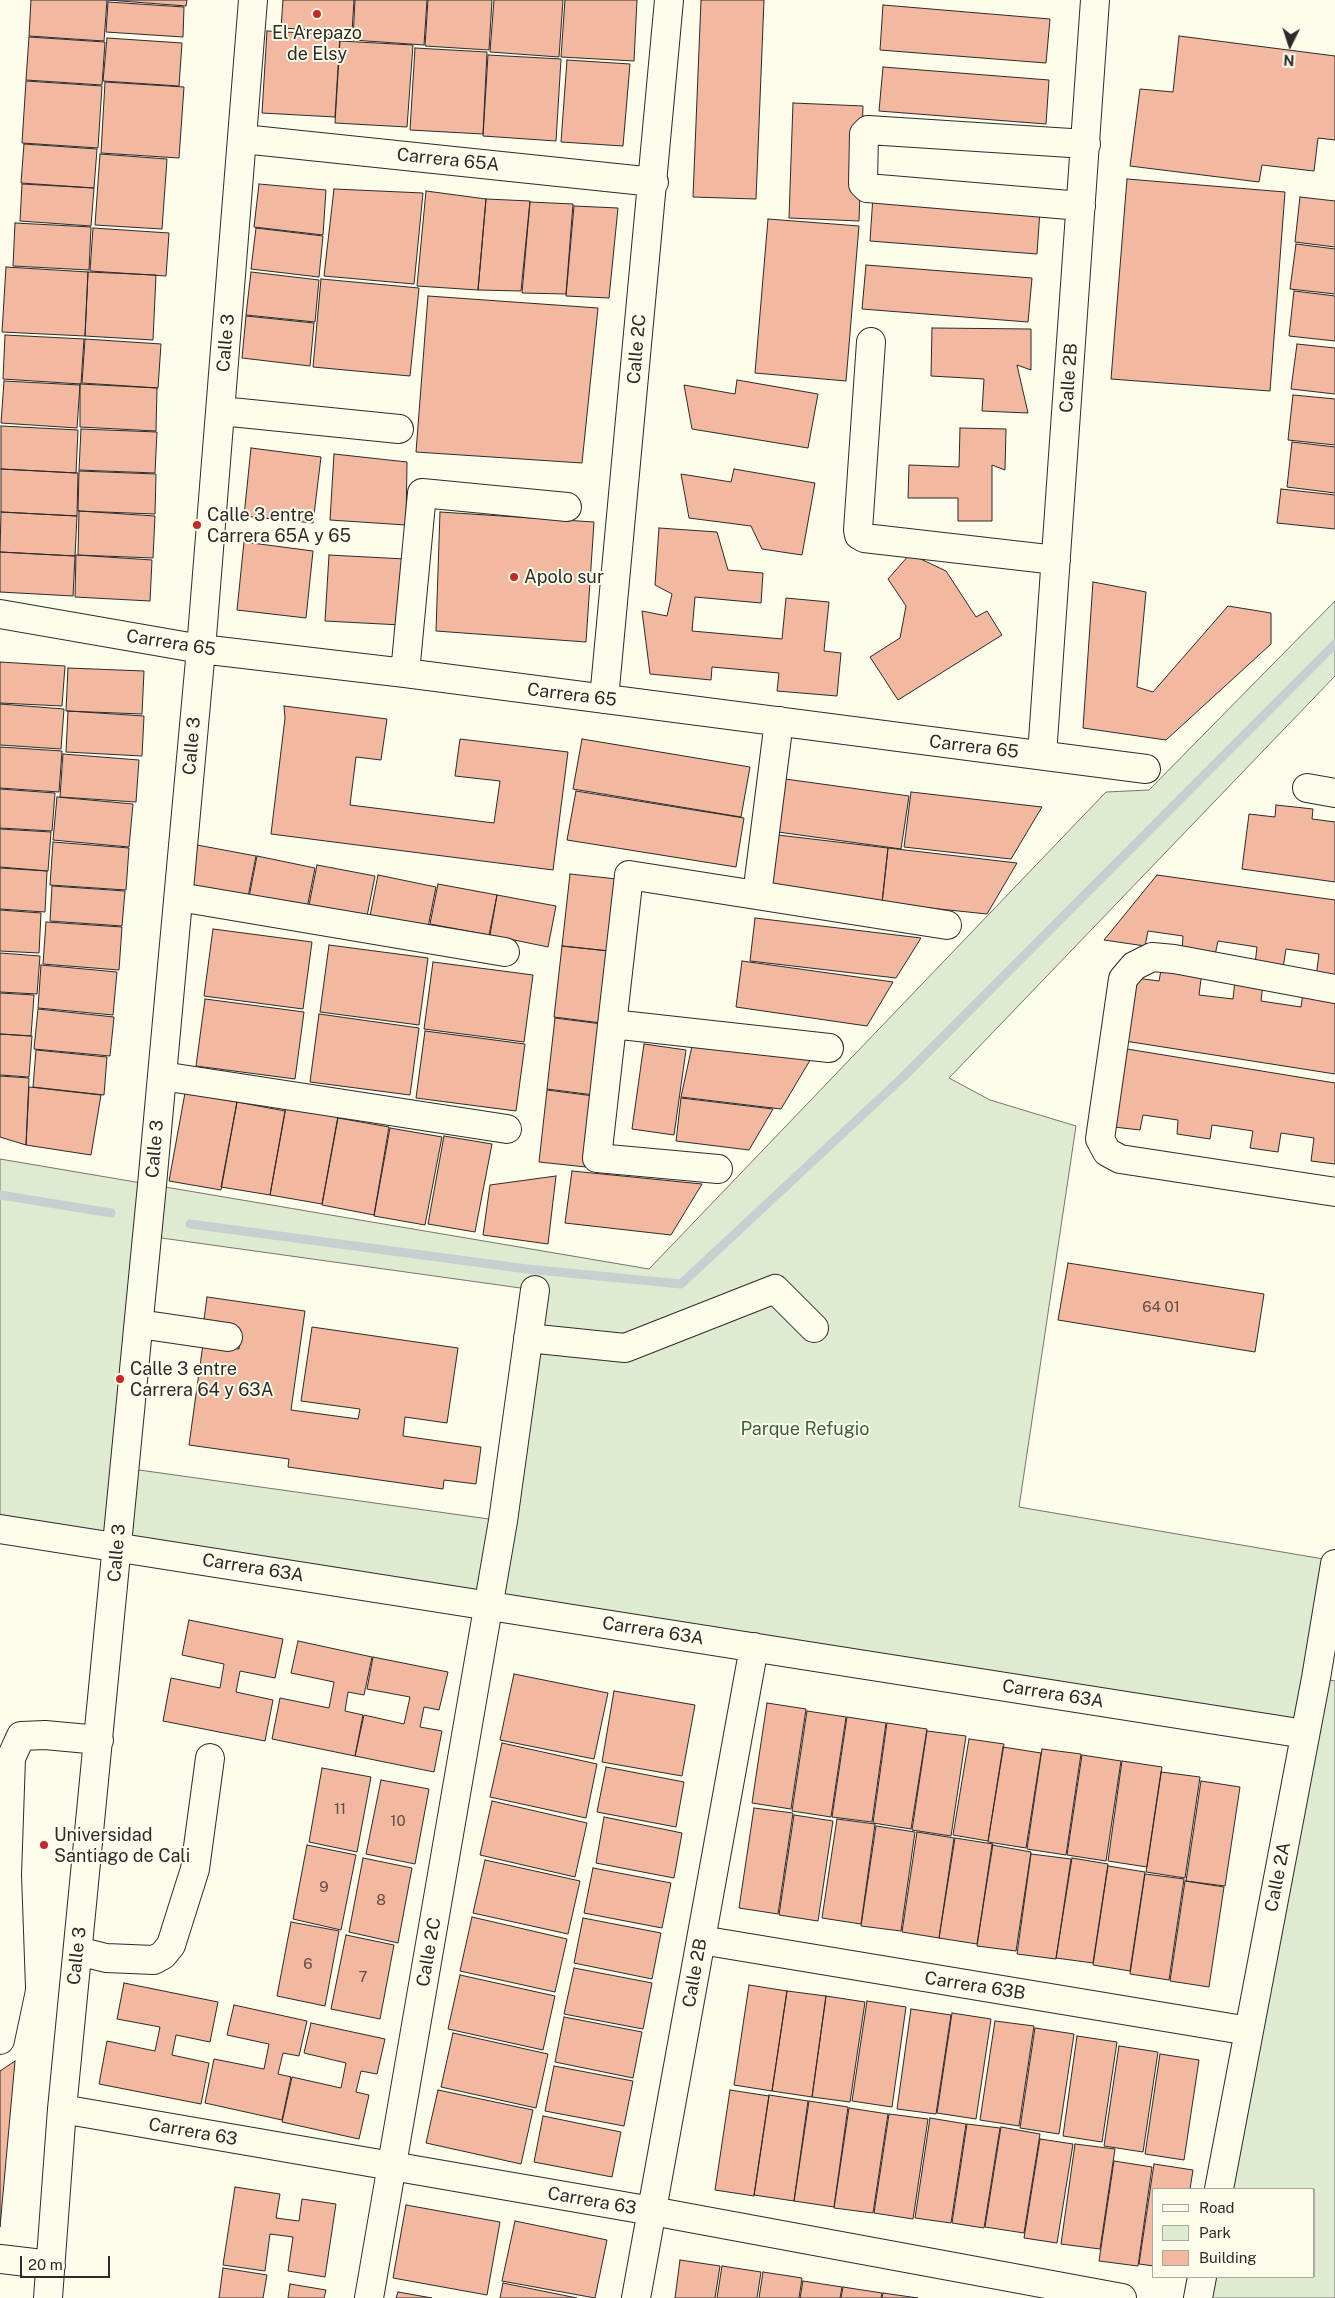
<!DOCTYPE html>
<html>
<head>
<meta charset="utf-8">
<style>
	body { margin:0 }
	#map { position:relative; width:1335px; height:2298px; overflow:hidden; background:#fdfbea; font-family:"Public Sans",sans-serif }
	canvas { display:block }
	.legend { position:absolute; left:1152px; top:2188px; width:162px; height:90px; box-sizing:border-box; background:#fdfbea; border:1px solid #a9a89e; margin:0; padding:6px 9px; list-style:none; font-size:15px; color:#2b2b2b }
	.legend li { display:flex; align-items:center; gap:10px; height:25px }
	.legend b { width:25px; border:1px solid #a9a89e }
	.north { position:absolute; left:1265px; top:20px; width:50px; height:50px; -webkit-text-stroke:4px #fdfbea; paint-order:stroke; rotate:184deg; font-size:14px; font-weight:700; line-height:20px; text-align:center; color:#2b2b2b }
	.north::after { content:''; display:block; margin:auto; width:18px; height:22px; background:#2b2b2b; clip-path:polygon(50% 0,100% 100%,50% 72%,0 100%) }
	.scale { position:absolute; left:20px; top:2256px; width:90px; height:22px; box-sizing:border-box; border:2px solid #2b2b2b; border-top:0; padding-left:6px; font-size:15px; line-height:18px; white-space:nowrap; color:#2b2b2b; -webkit-text-stroke:4px #fdfbea; paint-order:stroke }
</style>
</head>
<body>
<div id="map">
<canvas width="1335" height="2298"></canvas>
<ul class="legend">
<li><b style="height:6px;background:#fdfbea"></b>Road</li>
<li><b style="height:14px;background:#deebd1"></b>Park</li>
<li><b style="height:14px;background:#f2b8a0"></b>Building</li>
</ul>
<div class="north">N</div>
<div class="scale">20 m</div>
</div>
<script>
const ctx = document.querySelector('canvas').getContext('2d');
ctx.lineJoin = 'round';
function fill(path, color) { ctx.fillStyle = color; ctx.fill(path, 'evenodd'); }
const toPath = rows => new Path2D(rows.map(r => 'M' + r).join(''));
function trace(path, color, width, dash) { ctx.strokeStyle = color; ctx.lineWidth = width; ctx.lineCap = dash ? 'butt' : 'round'; ctx.setLineDash(dash || []); ctx.stroke(path); }
function write(font, color, halo, rows, align = 'center') {
  ctx.font = font + ' "Public Sans",sans-serif'; ctx.lineWidth = 4; ctx.setLineDash([]); ctx.textBaseline = 'middle'; ctx.strokeStyle = halo; ctx.fillStyle = color; for (const [text, x, y, turn = 0] of rows) {
    ctx.save(); ctx.translate(x, y); ctx.rotate((+turn || 0) * Math.PI / 180); ctx.textAlign = isNaN(turn) ? turn : align; if (halo) ctx.strokeText(text, 0, 0); ctx.fillText(text, 0, 0); ctx.restore();
  }
}
const green = toPath([
	[1335,601,1335,676,949,1078,990,1100,1076,1126,1019,1507,1335,1561,1317,1678,1335,1681,1335,2298,1198,2298,1202,2277,1314,2277,1314,2189,1219,2189,1305,1734,0,1529,0,1159,649,1269,1106,792,1149,790,1335,601],
	[147,1236,535,1290,503,1521,125,1468,147,1236]
]);
const stream = toPath([
	[0,1195,111,1213],
	[190,1224,527,1269,681,1284,903,1077,1335,644]
]);
const building = toPath([
	[31,0,107,0,104,41,29,36,31,0],
	[108,0,187,0,186,6,108,0],
	[283,0,354,0,352,32,281,28,283,0],
	[355,0,427,0,424,45,353,40,355,0],
	[428,0,492,0,489,50,425,46,428,0],
	[494,0,563,0,559,57,490,52,494,0],
	[565,0,637,0,634,61,561,57,565,0],
	[701,0,764,0,756,199,693,197,701,0],
	[108,2,184,7,183,37,106,32,108,2],
	[883,5,1050,19,1046,63,880,50,883,5],
	[267,31,340,35,335,117,262,113,267,31],
	[1179,36,1335,56,1335,140,1318,138,1314,171,1262,165,1259,182,1130,166,1140,89,1173,92,1179,36],
	[29,37,105,42,102,85,26,80,29,37],
	[107,38,182,43,179,86,103,81,107,38],
	[340,41,413,45,407,127,335,123,340,41],
	[415,48,487,52,483,134,410,130,415,48],
	[488,55,561,59,556,141,483,136,488,55],
	[567,60,630,64,623,146,561,142,567,60],
	[883,67,1049,80,1046,124,879,111,883,67],
	[26,81,102,86,98,148,22,143,26,81],
	[105,82,184,87,179,158,101,153,105,82],
	[793,103,863,106,859,221,789,218,793,103],
	[24,144,97,149,94,188,21,183,24,144],
	[100,154,167,159,162,229,95,225,100,154],
	[1127,179,1285,192,1270,391,1111,379,1127,179],
	[22,184,94,188,91,226,20,221,22,184],
	[259,184,326,190,323,235,254,227,259,184],
	[334,189,423,193,414,284,324,276,334,189],
	[426,191,486,199,478,290,417,286,426,191],
	[873,196,1040,210,1037,254,870,241,873,196],
	[1300,197,1335,201,1335,247,1295,242,1300,197],
	[486,199,530,201,521,291,478,290,486,199],
	[530,202,573,204,566,294,522,293,530,202],
	[574,206,618,208,609,298,566,296,574,206],
	[768,219,859,226,846,381,755,373,768,219],
	[15,223,91,227,89,270,13,266,15,223],
	[93,228,169,233,166,276,90,271,93,228],
	[256,228,323,236,319,277,251,269,256,228],
	[1296,244,1335,249,1335,294,1290,289,1296,244],
	[866,265,1032,278,1028,322,862,309,866,265],
	[6,267,88,272,85,336,2,332,6,267],
	[88,272,156,275,153,340,85,336,88,272],
	[251,272,319,280,315,322,246,315,251,272],
	[321,279,419,288,410,376,313,367,321,279],
	[1294,291,1335,296,1335,341,1289,336,1294,291],
	[428,296,598,308,582,463,416,452,428,296],
	[246,316,314,323,310,366,242,358,246,316],
	[932,328,1031,329,1031,370,1017,365,1028,413,982,411,984,379,931,376,932,328],
	[5,335,84,339,81,384,3,379,5,335],
	[85,339,161,344,158,388,82,383,85,339],
	[1297,344,1335,348,1335,394,1291,389,1297,344],
	[737,380,818,394,808,448,692,429,684,385,735,394,737,380],
	[4,381,80,385,77,428,1,423,4,381],
	[80,384,157,388,156,431,80,427,80,384],
	[1293,395,1335,399,1335,445,1288,440,1293,395],
	[1,426,78,430,76,473,1,469,1,426],
	[960,428,1006,429,1005,470,992,465,992,521,958,521,958,498,908,498,909,465,959,467,960,428],
	[81,429,157,432,155,473,79,470,81,429],
	[1292,442,1335,447,1335,493,1287,487,1292,442],
	[251,448,321,457,313,523,244,516,251,448],
	[334,454,407,462,406,525,330,520,334,454],
	[1,469,78,473,77,516,1,512,1,469],
	[734,469,815,483,802,555,762,549,751,526,689,518,681,474,731,482,734,469],
	[79,471,156,474,155,514,78,511,79,471],
	[1281,489,1335,495,1335,529,1277,523,1281,489],
	[79,511,155,516,153,558,78,555,79,511],
	[1,512,77,516,75,556,0,552,1,512],
	[440,512,594,522,586,642,436,631,440,512],
	[659,528,717,532,728,570,763,573,761,603,695,597,692,631,782,639,786,598,829,602,824,651,841,653,837,696,777,691,779,673,712,667,711,680,650,674,642,611,667,616,672,594,655,585,659,528],
	[244,542,313,551,306,618,237,610,244,542],
	[0,552,75,556,73,596,0,592,0,552],
	[910,554,946,571,976,617,987,611,1002,635,898,700,870,657,900,638,906,606,888,579,910,554],
	[76,555,152,560,150,601,75,597,76,555],
	[329,555,405,559,401,625,325,621,329,555],
	[1093,582,1146,592,1137,687,1153,692,1228,606,1271,613,1271,644,1166,740,1083,728,1093,582],
	[0,662,65,666,62,706,0,703,0,662],
	[68,668,144,671,142,714,66,711,68,668],
	[0,704,64,709,61,749,0,745,0,704],
	[284,706,387,719,381,760,356,757,350,805,494,823,500,781,455,776,460,739,568,752,553,870,271,834,285,718,284,706],
	[68,711,144,716,142,756,66,752,68,711],
	[582,739,750,767,741,817,573,789,582,739],
	[0,747,62,751,59,792,0,788,0,747],
	[63,754,139,760,136,802,60,797,63,754],
	[785,779,909,796,901,849,778,832,785,779],
	[0,789,55,793,52,831,0,828,0,789],
	[576,791,744,818,736,867,567,840,576,791],
	[911,792,1042,807,1011,859,904,847,911,792],
	[57,797,133,804,129,847,53,840,57,797],
	[1276,805,1313,809,1312,819,1335,822,1335,882,1242,869,1249,814,1275,817,1276,805],
	[0,829,51,832,48,871,0,867,0,829],
	[778,835,888,848,882,903,771,888,778,835],
	[53,842,129,848,126,890,50,885,53,842],
	[197,845,256,856,248,897,190,885,197,845],
	[888,848,1017,863,987,914,882,903,888,848],
	[257,856,315,868,307,908,249,897,257,856],
	[317,865,375,876,367,916,309,905,317,865],
	[0,868,47,871,45,912,0,909,0,868],
	[570,874,617,879,609,951,562,946,570,874],
	[378,875,436,887,428,927,370,916,378,875],
	[1157,875,1335,900,1335,980,1316,977,1319,954,1286,949,1283,968,1255,964,1257,947,1218,941,1215,955,1182,950,1183,936,1148,931,1145,946,1104,940,1157,875],
	[438,884,497,895,489,935,430,924,438,884],
	[52,886,125,891,122,926,50,921,52,886],
	[497,895,556,906,548,947,490,935,497,895],
	[0,910,41,913,39,953,0,951,0,910],
	[755,918,921,938,896,978,750,961,755,918],
	[46,922,122,927,119,970,43,964,46,922],
	[213,929,312,942,303,1009,204,996,213,929],
	[329,945,428,958,419,1025,320,1012,329,945],
	[562,946,609,951,601,1023,554,1017,562,946],
	[0,953,40,956,37,994,0,992,0,953],
	[742,961,893,982,867,1026,736,1007,742,961],
	[433,962,533,975,524,1042,424,1029,433,962],
	[41,965,117,972,113,1015,38,1008,41,965],
	[1162,965,1202,971,1199,995,1233,999,1235,980,1263,984,1261,1001,1301,1007,1303,993,1335,998,1335,1074,1125,1041,1136,978,1159,981,1162,965],
	[0,993,34,995,31,1036,0,1034,0,993],
	[205,999,304,1012,295,1079,196,1066,205,999],
	[38,1009,114,1017,110,1056,34,1049,38,1009],
	[319,1014,419,1028,410,1095,310,1082,319,1014],
	[555,1018,602,1024,594,1095,547,1089,555,1018],
	[425,1031,525,1044,516,1111,416,1098,425,1031],
	[0,1034,32,1036,29,1077,0,1075,0,1034],
	[644,1044,686,1050,674,1135,632,1129,644,1044],
	[692,1046,812,1057,781,1109,681,1097,692,1046],
	[1127,1049,1335,1083,1335,1164,1311,1161,1314,1138,1281,1133,1278,1152,1250,1148,1253,1131,1212,1125,1210,1139,1177,1134,1178,1120,1143,1115,1140,1130,1114,1127,1127,1049],
	[36,1050,107,1057,104,1095,33,1087,36,1050],
	[0,1076,29,1078,26,1145,0,1137,0,1076],
	[29,1087,101,1095,91,1155,26,1145,29,1087],
	[547,1090,594,1096,586,1167,539,1162,547,1090],
	[185,1093,237,1102,221,1190,169,1181,185,1093],
	[681,1098,773,1109,749,1150,676,1141,681,1098],
	[237,1102,285,1111,270,1195,221,1187,237,1102],
	[286,1107,338,1116,322,1204,270,1195,286,1107],
	[338,1118,389,1127,374,1215,322,1205,338,1118],
	[390,1128,442,1137,425,1225,374,1216,390,1128],
	[444,1136,492,1144,475,1232,428,1224,444,1136],
	[572,1171,702,1184,671,1235,565,1223,572,1171],
	[556,1176,548,1244,483,1235,490,1185,556,1176],
	[1068,1263,1264,1294,1255,1352,1058,1320,1068,1263],
	[207,1297,305,1311,291,1410,358,1419,360,1409,301,1401,312,1327,458,1348,447,1423,405,1417,403,1436,481,1447,476,1484,444,1480,443,1489,288,1467,289,1459,189,1445,203,1344,239,1349,241,1332,203,1327,207,1297],
	[189,1620,283,1639,275,1678,240,1671,236,1692,273,1700,265,1741,163,1721,171,1678,220,1688,224,1664,182,1655,189,1620],
	[298,1641,372,1657,364,1695,348,1692,345,1711,363,1715,355,1756,272,1739,280,1698,329,1708,334,1682,291,1673,298,1641],
	[373,1657,448,1672,439,1710,424,1707,420,1727,442,1731,434,1772,355,1756,364,1715,404,1724,410,1697,367,1689,373,1657],
	[514,1674,608,1693,594,1759,500,1740,514,1674],
	[614,1691,695,1705,682,1776,602,1762,614,1691],
	[767,1703,806,1709,791,1809,752,1803,767,1703],
	[807,1711,846,1717,831,1817,792,1811,807,1711],
	[847,1717,886,1723,872,1822,832,1817,847,1717],
	[887,1723,927,1729,911,1829,873,1823,887,1723],
	[927,1731,966,1736,951,1836,912,1830,927,1731],
	[969,1739,1004,1744,988,1841,953,1835,969,1739],
	[502,1743,597,1764,586,1818,490,1797,502,1743],
	[1003,1747,1041,1753,1026,1848,988,1842,1003,1747],
	[1042,1749,1081,1754,1066,1855,1027,1849,1042,1749],
	[1082,1755,1121,1761,1106,1861,1067,1855,1082,1755],
	[1122,1761,1162,1767,1147,1867,1108,1861,1122,1761],
	[606,1767,684,1782,676,1827,597,1812,606,1767],
	[322,1768,371,1777,357,1852,309,1842,322,1768],
	[1161,1772,1200,1777,1185,1878,1146,1872,1161,1772],
	[381,1780,429,1789,415,1864,366,1854,381,1780],
	[1201,1781,1240,1787,1225,1886,1186,1881,1201,1781],
	[492,1801,587,1823,575,1877,480,1855,492,1801],
	[754,1808,793,1813,778,1914,739,1908,754,1808],
	[794,1815,833,1821,818,1921,779,1915,794,1815],
	[604,1817,682,1833,674,1878,596,1863,604,1817],
	[837,1819,875,1824,861,1924,822,1918,837,1819],
	[876,1826,915,1832,901,1931,861,1926,876,1826],
	[917,1832,954,1838,939,1938,902,1932,917,1832],
	[955,1838,993,1844,977,1944,939,1938,955,1838],
	[307,1845,356,1855,341,1930,293,1919,307,1845],
	[992,1845,1031,1852,1016,1951,977,1946,992,1845],
	[1031,1854,1071,1859,1056,1959,1017,1954,1031,1854],
	[363,1858,412,1868,398,1943,349,1932,363,1858],
	[1072,1858,1108,1864,1093,1963,1056,1958,1072,1858],
	[485,1860,580,1881,568,1934,473,1913,485,1860],
	[1108,1866,1145,1872,1130,1971,1093,1965,1108,1866],
	[593,1868,671,1883,662,1928,584,1913,593,1868],
	[1145,1874,1184,1879,1169,1980,1130,1974,1145,1874],
	[1185,1881,1224,1887,1209,1987,1170,1981,1185,1881],
	[472,1917,567,1939,555,1992,460,1971,472,1917],
	[583,1918,661,1933,652,1979,574,1963,583,1918],
	[291,1922,339,1931,325,2006,277,1996,291,1922],
	[346,1935,394,1945,380,2019,331,2009,346,1935],
	[574,1968,652,1983,643,2029,564,2014,574,1968],
	[460,1975,555,1996,543,2050,448,2029,460,1975],
	[124,1983,218,2002,210,2042,176,2035,172,2055,209,2063,201,2104,99,2084,107,2041,155,2051,160,2027,117,2019,124,1983],
	[749,1985,787,1991,772,2091,734,2085,749,1985],
	[787,1991,826,1996,812,2097,772,2091,787,1991],
	[826,1996,865,2002,850,2102,812,2097,826,1996],
	[867,2001,906,2007,892,2107,852,2101,867,2001],
	[234,2005,307,2021,299,2056,283,2053,278,2074,291,2077,282,2120,205,2103,214,2059,264,2069,269,2044,227,2035,234,2005],
	[911,2009,951,2015,936,2114,897,2109,911,2009],
	[952,2013,991,2019,976,2119,937,2113,952,2013],
	[564,2017,642,2032,633,2078,555,2062,564,2017],
	[995,2021,1034,2026,1019,2126,980,2120,995,2021],
	[311,2023,385,2039,377,2074,361,2071,356,2092,369,2095,359,2139,282,2122,292,2077,341,2088,346,2063,304,2053,311,2023],
	[1035,2028,1074,2034,1059,2134,1020,2128,1035,2028],
	[453,2033,548,2054,536,2108,441,2087,453,2033],
	[1077,2036,1117,2042,1102,2142,1063,2136,1077,2036],
	[1119,2046,1158,2052,1143,2152,1104,2146,1119,2046],
	[1160,2054,1199,2060,1184,2160,1145,2154,1160,2054],
	[15,2061,0,2227,0,2071,15,2061],
	[554,2066,633,2081,624,2126,545,2111,554,2066],
	[438,2090,533,2110,521,2164,426,2143,438,2090],
	[730,2090,769,2096,754,2196,715,2190,730,2090],
	[769,2095,808,2101,794,2201,754,2195,769,2095],
	[809,2101,848,2107,834,2207,794,2201,809,2101],
	[849,2108,888,2114,873,2213,834,2208,849,2108],
	[889,2114,928,2119,913,2219,874,2213,889,2114],
	[543,2116,621,2132,612,2177,534,2162,543,2116],
	[930,2118,966,2124,951,2223,915,2218,930,2118],
	[967,2124,1000,2128,984,2228,952,2223,967,2124],
	[1001,2127,1040,2134,1024,2233,985,2227,1001,2127],
	[1040,2139,1073,2144,1057,2243,1024,2238,1040,2139],
	[1075,2144,1115,2149,1100,2249,1061,2244,1075,2144],
	[1114,2161,1152,2167,1138,2266,1099,2261,1114,2161],
	[1154,2164,1193,2170,1190,2189,1154,2189,1154,2266,1139,2264,1154,2164],
	[235,2187,280,2194,276,2218,299,2221,302,2199,336,2204,325,2277,288,2271,293,2237,270,2234,265,2271,223,2265,235,2187],
	[406,2205,500,2222,487,2295,393,2278,406,2205],
	[515,2221,607,2240,595,2298,502,2281,515,2221],
	[680,2260,720,2266,715,2298,675,2298,680,2260],
	[722,2266,761,2272,757,2298,717,2298,722,2266],
	[223,2268,267,2275,263,2298,219,2298,223,2268],
	[763,2272,802,2278,799,2298,759,2298,763,2272],
	[803,2281,842,2287,840,2298,800,2298,803,2281],
	[503,2283,577,2298,500,2298,503,2283],
	[290,2284,326,2290,324,2298,288,2298,290,2284],
	[843,2287,882,2293,881,2298,841,2298,843,2287],
	[398,2292,432,2298,396,2298,398,2292],
	[883,2293,918,2298,882,2298,883,2293]
]);
const minor = toPath([
	[243,139,654,182],
	[1081,206,867,188,863,184,864,134,868,130,1086,144],
	[871,342,858,530,859,535,864,538,1056,560],
	[221,411,399,429],
	[0,614,201,649,405,673,1146,769],
	[405,673,422,493,567,507],
	[604,699,669,0],
	[1042,755,1095,0],
	[1307,788,1335,793],
	[757,895,779,721],
	[179,897,505,952],
	[1335,989,1174,959,1152,957,1134,966,1123,979,1100,1139,1107,1152,1120,1159,1335,1192],
	[612,1024,829,1048],
	[162,1076,507,1129],
	[718,1169,597,1158,629,875,947,925],
	[139,1324,228,1337],
	[528,1338,625,1348,775,1289,814,1328],
	[0,1529,1305,1734],
	[701,1940,1249,2031],
	[78,1951,106,1958,154,1960,163,1955,171,1945,195,1869,210,1758],
	[0,2040,11,1988,7,1875,11,1758,21,1736,45,1735,99,1740],
	[62,2109,652,2211,1122,2298],
	[1219,2189,1316,1678,1335,1564],
	[0,2259,51,2265],
	[48,2298,62,2109,152,1185,201,649,253,0],
	[369,2298,503,1521,535,1290],
	[636,2298,754,1647],
	[1198,2298,1202,2277]
]);
const markers = [
	[317,14,5,"#c62828"],
	[197,525,5,"#c62828"],
	[514,577,5,"#c62828"],
	[120,1379,5,"#c62828"],
	[44,1845,5,"#c62828"]
];
const numberNames = [
	["64 01",1161,1307],
	["11",340,1809],
	["10",398,1821],
	["9",324,1887],
	["8",381,1900],
	["6",308,1964],
	["7",363,1977]
];
const poiNames = [
	["El Arepazo",317,33,"center"],
	["de Elsy",317,54,"center"],
	["Calle 3 entre",207,515],
	["Carrera 65A y 65",207,536],
	["Apolo sur",524,577],
	["Calle 3 entre",130,1369],
	["Carrera 64 y 63A",130,1390],
	["Universidad",54,1835],
	["Santiago de Cali",54,1856]
];
const streetNames = [
	["Carrera 65A",448,160,6],
	["Calle 3",226,343,-85],
	["Calle 2C",637,349,-85],
	["Calle 2B",1069,378,-86],
	["Carrera 65",171,643,9],
	["Carrera 65",572,695,7],
	["Calle 3",192,746,-85],
	["Carrera 65",974,747,7],
	["Calle 3",155,1149,-85],
	["Calle 3",117,1553,-85],
	["Carrera 63A",253,1568,9],
	["Carrera 63A",653,1631,9],
	["Carrera 63A",1053,1694,9],
	["Calle 2A",1278,1877,-79],
	["Calle 2C",429,1952,-80],
	["Calle 3",77,1956,-84],
	["Calle 2B",695,1973,-80],
	["Carrera 63B",975,1986,9],
	["Carrera 63",193,2132,10],
	["Carrera 63",592,2201,10]
];
const parkNames = [
	["Parque Refugio",805,1429]
];
fill(green, '#deebd1');
trace(green, '#74746e', 1);
trace(stream, '#c7d0d0', 9);
fill(building, '#f2b8a0');
trace(building, '#2b2b2b', 1);
trace(minor, '#2b2b2b', 30);
trace(minor, '#fdfbea', 28);
for (const [x, y, r, color] of markers) { const dot = new Path2D(); dot.arc(x, y, r, 0, 2 * Math.PI); ctx.fillStyle = color; ctx.fill(dot); trace(dot, '#fdfbea', 2); }
write('15px', '#5d4e48', null, numberNames);
write('18px', '#2b2b2b', '#fdfbea', poiNames, 'left');
write('18px', '#2b2b2b', '#fdfbea', streetNames);
write('18px', '#34623c', '#fdfbea', parkNames);
</script>
</body>
</html>
